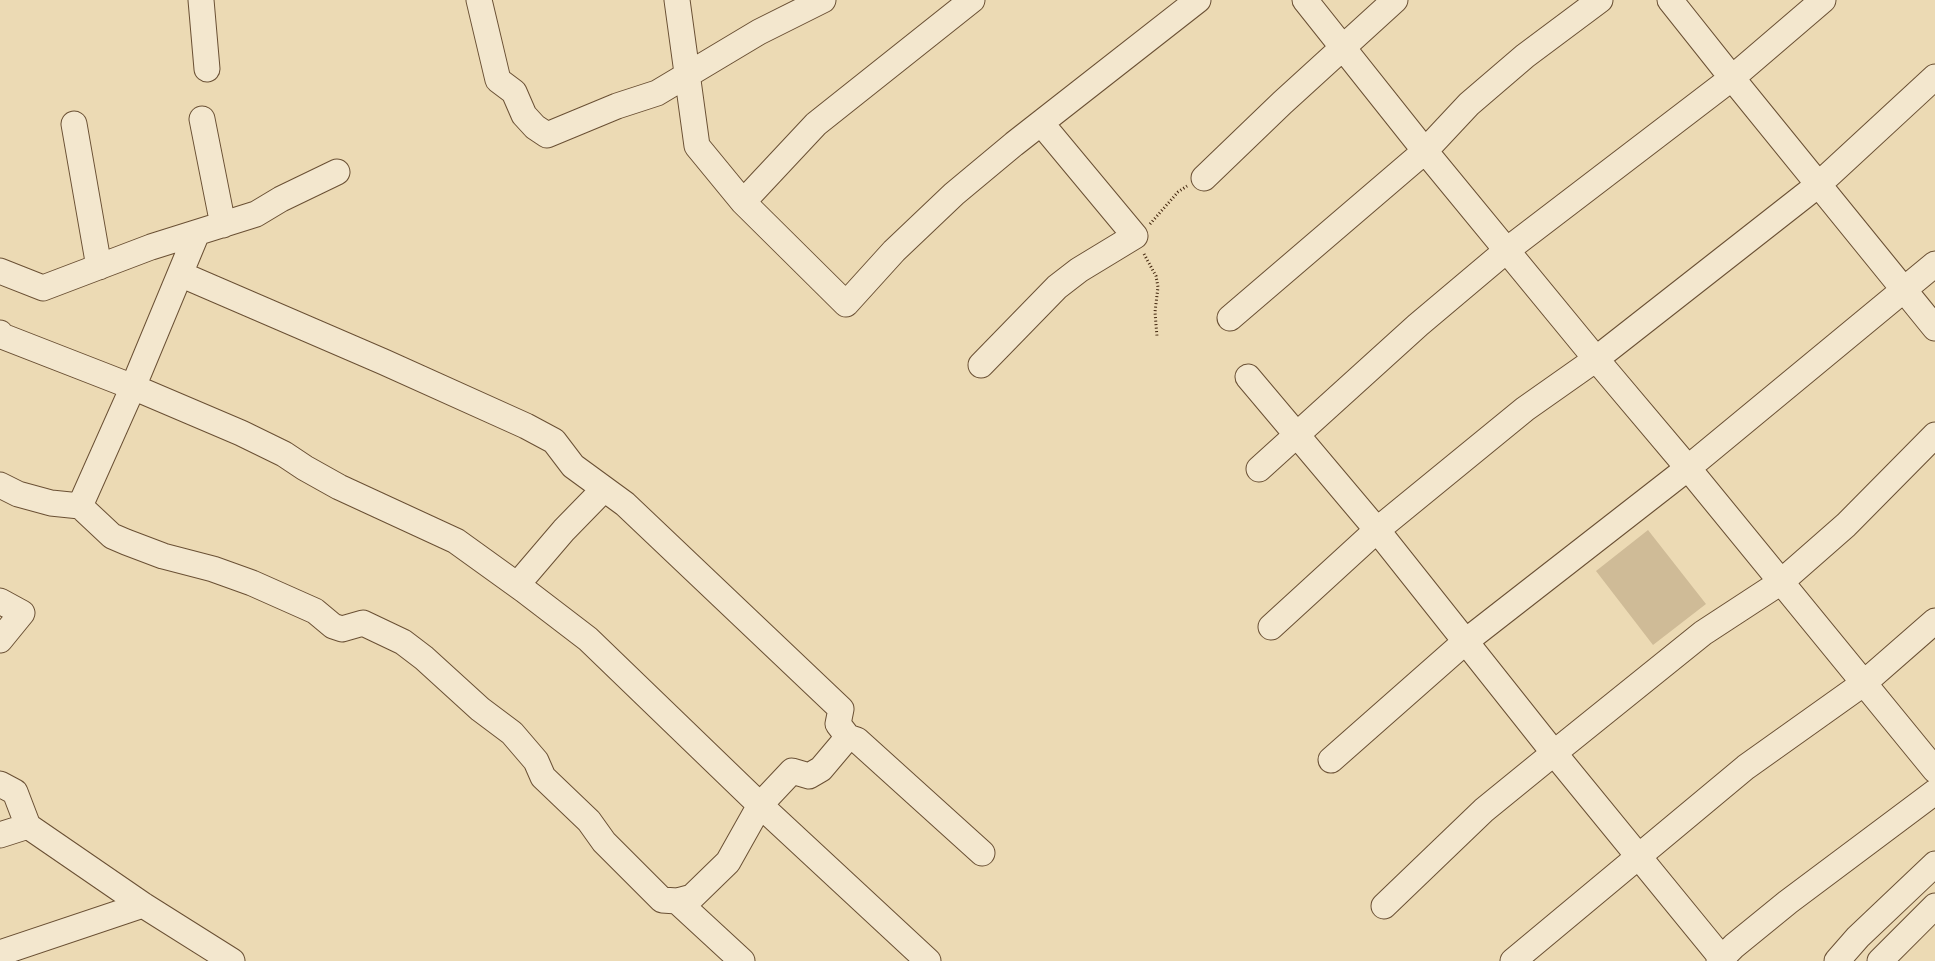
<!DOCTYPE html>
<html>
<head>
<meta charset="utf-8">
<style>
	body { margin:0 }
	canvas { display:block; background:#ecdab4 }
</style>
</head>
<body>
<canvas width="1935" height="961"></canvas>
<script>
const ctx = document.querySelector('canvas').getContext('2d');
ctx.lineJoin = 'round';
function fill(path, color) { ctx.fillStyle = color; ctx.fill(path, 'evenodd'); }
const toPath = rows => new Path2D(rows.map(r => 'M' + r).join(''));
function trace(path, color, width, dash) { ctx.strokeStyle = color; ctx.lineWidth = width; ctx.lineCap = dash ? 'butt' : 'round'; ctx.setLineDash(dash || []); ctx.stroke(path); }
const green = toPath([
	[1648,530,1706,604,1653,645,1596,571]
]);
const path = toPath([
	[1150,224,1178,192,1187,186],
	[1144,254,1156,276,1158,287,1155,312,1157,337]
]);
const minor = toPath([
	[201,0,207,69],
	[479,0,498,80,514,92,524,115,535,127,547,135,617,106,657,93,759,32,823,0],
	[677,0,697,146,743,202,846,304,894,251,954,194,1014,144,1198,0],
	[1305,0,1425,151,1596,359,1688,468,1935,770],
	[1670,0,1732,78,1935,328],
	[202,119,223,225],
	[74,124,99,267],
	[1204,178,1282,103,1395,0],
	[743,202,816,124,972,0],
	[0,271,43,288,151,247,256,214,281,199,337,172],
	[180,274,384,362,526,426,554,441,573,466,625,504,841,709,838,724,848,737,857,740,982,853],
	[1230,318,1425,151,1469,104,1525,56,1600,0],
	[0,333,2,336,133,387,241,433,284,454,305,468,339,487,456,541,524,590,588,639,760,805,928,961],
	[981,365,1057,287,1079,270,1135,236,1041,123],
	[1248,377,1377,530,1554,753,1724,961],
	[1259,469,1418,325,1507,250,1732,78,1823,0],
	[0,485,18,494,51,503,80,506,112,536,126,542,163,556,213,569,252,583,315,611,333,626,342,629,363,623,403,642,424,658,480,709,512,733,536,761,543,777,589,821,604,842,662,900,677,901,742,961],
	[80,506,133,387,197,233],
	[517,585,564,530,604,489],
	[0,601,22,613,0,640],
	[1271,627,1377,530,1525,409,1596,359,1818,185,1935,77],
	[1331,760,1466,641,1688,468,1935,264],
	[0,784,15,792,28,826,143,905,232,961],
	[0,835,28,826],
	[677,901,692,897,728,862,760,805,792,771,809,776,821,769,848,737],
	[1384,906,1484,810,1554,753,1703,633,1781,582,1846,525,1935,435],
	[0,953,143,905],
	[1513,961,1746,767,1864,683,1935,621],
	[1719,961,1734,946,1788,902,1935,792],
	[1837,961,1858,937,1935,864],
	[1880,961,1935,906]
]);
fill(green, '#cfbb97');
trace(minor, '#6a5034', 27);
trace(path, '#3f220a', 3, [1, 2.5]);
trace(minor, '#f3e7ce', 25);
</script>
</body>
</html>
